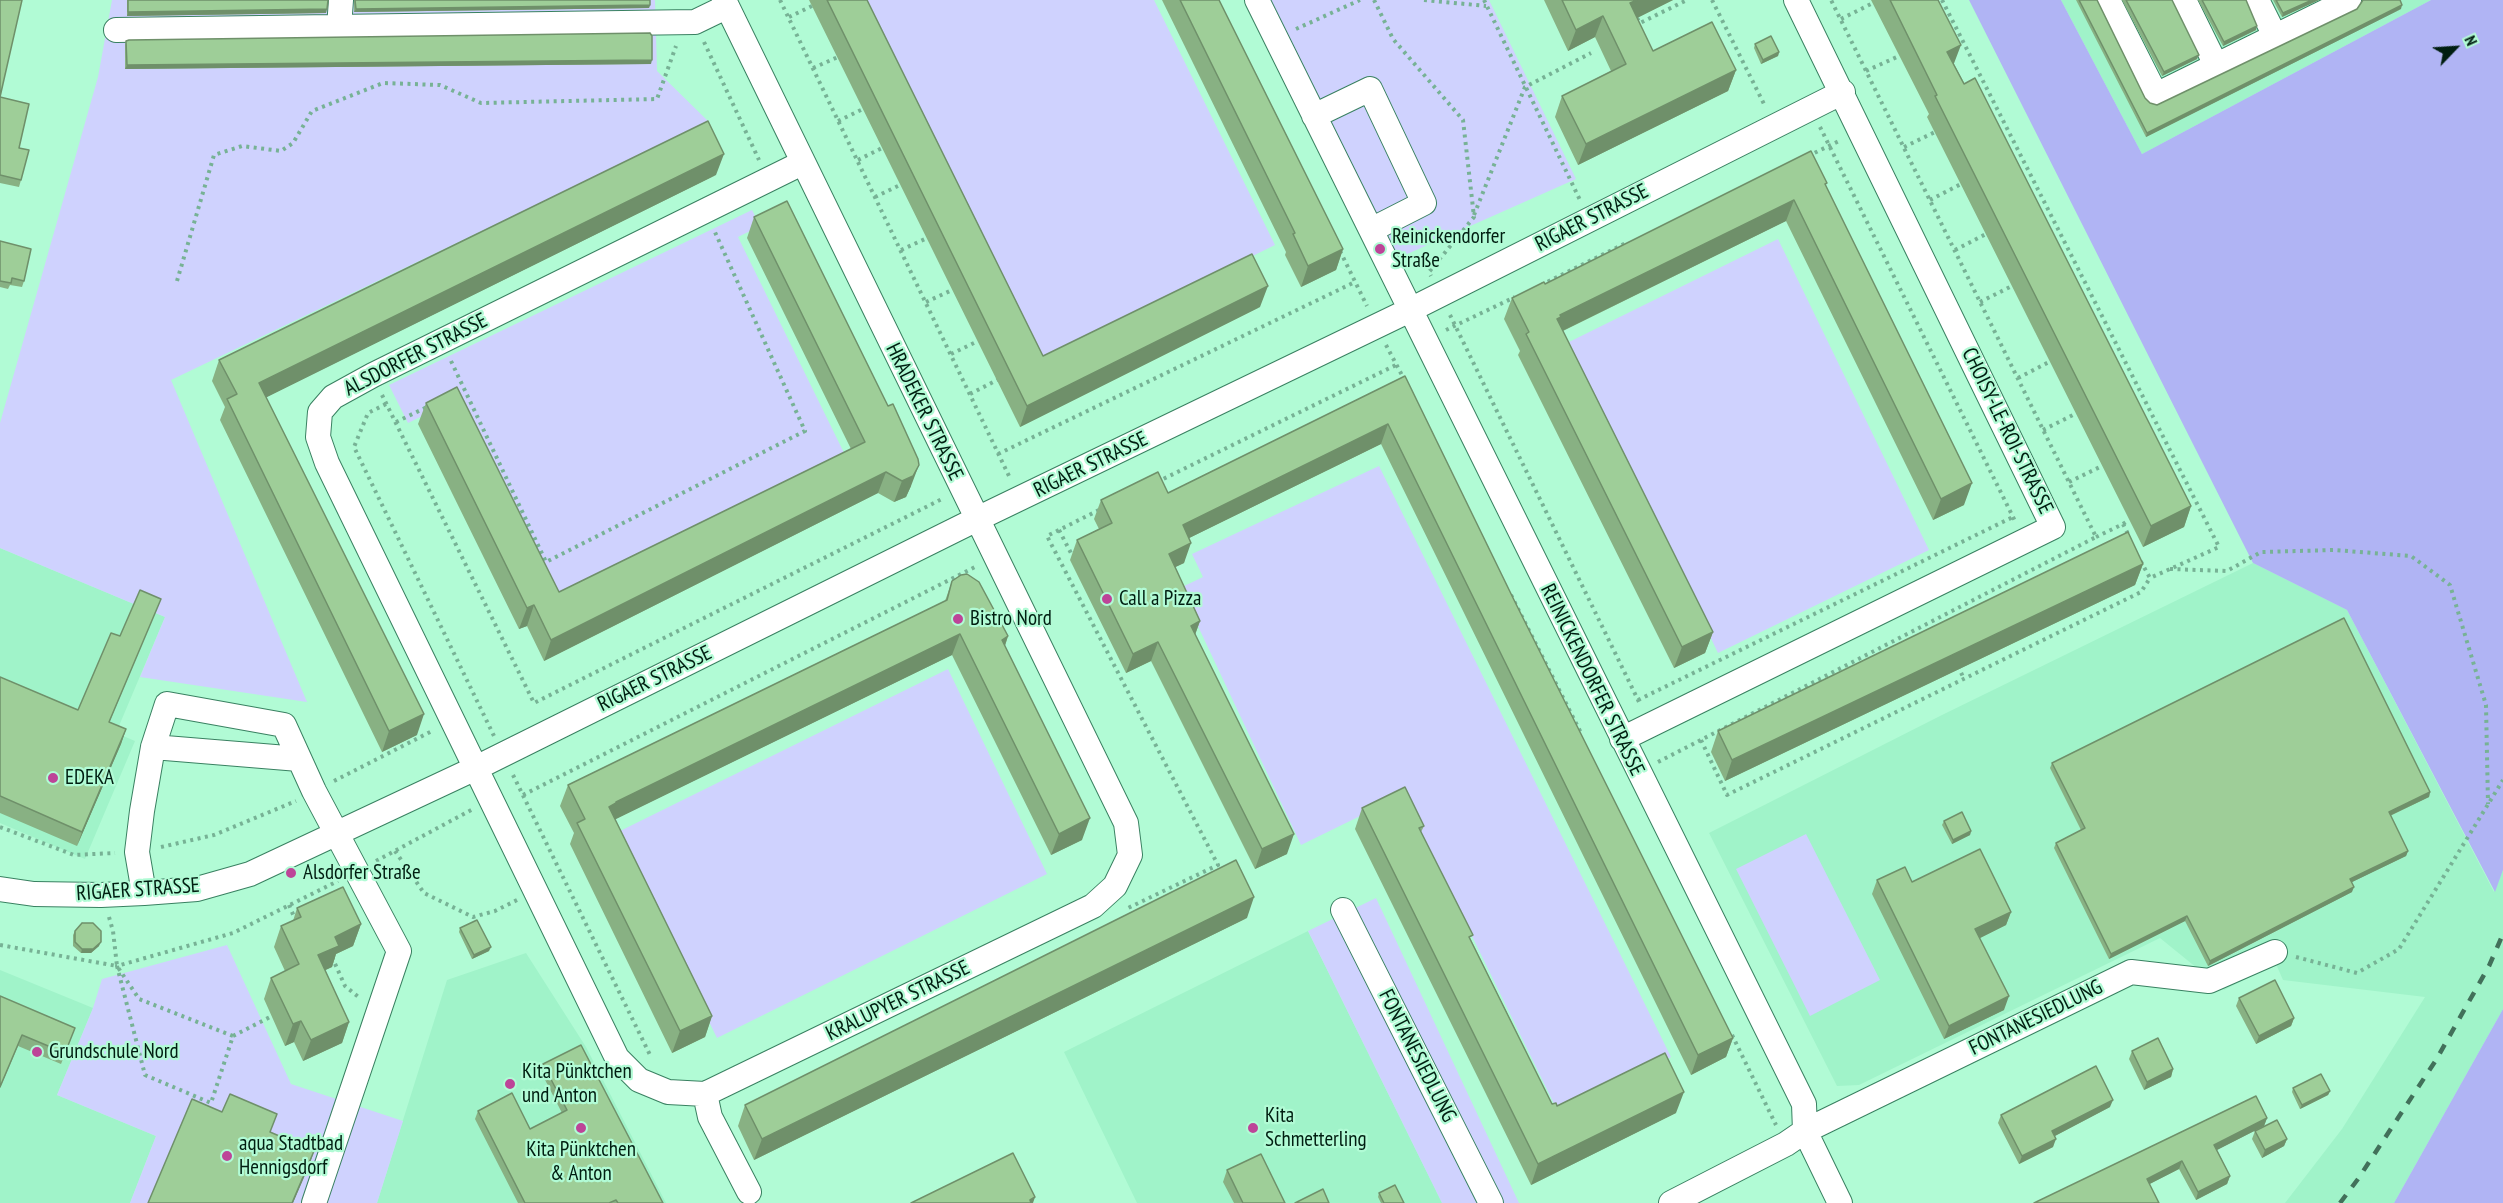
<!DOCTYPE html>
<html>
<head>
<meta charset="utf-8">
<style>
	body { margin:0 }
	#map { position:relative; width:2503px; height:1203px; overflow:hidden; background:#b1fbd5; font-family:"PT Sans Narrow",sans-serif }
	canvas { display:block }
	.north { position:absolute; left:2425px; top:18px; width:60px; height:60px; -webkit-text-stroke:4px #b1fbd5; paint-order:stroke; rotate:65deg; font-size:16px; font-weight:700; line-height:24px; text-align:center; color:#001e11 }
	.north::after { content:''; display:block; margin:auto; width:21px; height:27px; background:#001e11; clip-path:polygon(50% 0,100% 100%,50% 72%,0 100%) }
</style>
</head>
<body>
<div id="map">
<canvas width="2503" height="1203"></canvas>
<div class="north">N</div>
</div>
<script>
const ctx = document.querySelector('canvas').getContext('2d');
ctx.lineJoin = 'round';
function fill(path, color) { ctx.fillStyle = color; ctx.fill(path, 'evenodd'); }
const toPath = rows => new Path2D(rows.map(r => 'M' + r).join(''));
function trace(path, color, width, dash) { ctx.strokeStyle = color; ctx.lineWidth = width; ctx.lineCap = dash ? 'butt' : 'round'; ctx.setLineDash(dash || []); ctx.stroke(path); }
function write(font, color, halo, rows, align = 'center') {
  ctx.font = font + ' "PT Sans Narrow",sans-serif'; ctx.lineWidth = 4.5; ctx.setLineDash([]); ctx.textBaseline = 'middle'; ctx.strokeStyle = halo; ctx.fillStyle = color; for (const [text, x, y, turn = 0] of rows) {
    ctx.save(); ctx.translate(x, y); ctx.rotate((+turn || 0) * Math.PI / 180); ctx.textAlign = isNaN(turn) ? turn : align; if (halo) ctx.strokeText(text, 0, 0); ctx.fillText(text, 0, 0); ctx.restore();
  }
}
const built = toPath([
	[2061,0,2431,0,2142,154],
	[0,548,165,617,116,733,135,741,85,859,0,823],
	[2253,563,2347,610,2494,892,2503,870,2503,1009,2394,1203,2285,1203,2342,1129,2425,997,2283,980,2276,964,2224,990,2160,938,1859,1085,1837,1086,1709,833,1942,715],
	[1308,931,1442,1203,1137,1203,1064,1052],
	[526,953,586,1047,666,1203,377,1203,447,980],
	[0,970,93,1008,57,1095,156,1136,130,1203,0,1203]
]);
const green = toPath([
	[112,0,655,0,657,71,709,122,171,380,307,702,140,677,165,617,0,548,0,423,98,77],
	[853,0,1154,0,1275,245,1031,365],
	[1269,0,1489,0,1576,179,1396,259],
	[752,210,760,226,738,237,848,461,554,601,455,400,408,423,389,385],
	[1778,239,1929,550,1718,653,1569,342],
	[1379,466,1671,1057,1559,1114,1403,795,1301,845,1180,588,1203,577,1192,554],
	[948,669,1047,874,717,1038,616,833],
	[1806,834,1880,980,1810,1016,1736,869],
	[1376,898,1519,1203,1442,1203,1308,931],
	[227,945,291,1084,403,1121,377,1203,130,1203,156,1136,57,1095,93,1008,102,979]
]);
const forest = toPath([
	[1969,0,2061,0,2142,154,2431,0,2503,0,2503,870,2495,892,2347,610,2253,563],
	[2503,1009,2503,1203,2394,1203]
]);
const path = toPath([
	[780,0,1010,478],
	[1374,0,1393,39,1463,120,1474,217,1429,272,1431,276],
	[1424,0,1486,6],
	[1484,0,1580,200],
	[1712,0,1764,104],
	[1942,0,2219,547,2150,578,2140,560],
	[789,17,812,6],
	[1637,18,1640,23,1687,0],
	[1841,19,1873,3],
	[1296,29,1360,0],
	[704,42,759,160],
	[813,68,838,57],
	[1866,71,1899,56],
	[838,121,863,109],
	[1820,127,2015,521],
	[1904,147,1935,132],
	[1808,156,1839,141],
	[858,160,886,146],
	[875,197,900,185],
	[1930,200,1961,184],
	[1474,215,1525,87,1591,53],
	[901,250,927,238],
	[1955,250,1986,234],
	[1340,251,1367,306],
	[177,281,214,155,242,146,281,151,293,143,312,111,383,83,440,85,481,103,657,99,676,46],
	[1541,285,1626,243],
	[926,302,952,290],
	[1980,302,2012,286],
	[1450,315,1640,704],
	[1446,330,1515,297],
	[1386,345,1405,381],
	[951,354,978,341],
	[451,361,546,562,805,431,714,230],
	[2018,378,2049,362],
	[970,394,1001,378],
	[382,395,534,703,944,498],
	[386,404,368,413,354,447,494,736],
	[396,422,427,407],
	[2043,430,2075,414],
	[998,454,1355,282],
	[1157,482,1396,365],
	[2069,482,2102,466],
	[1099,510,1047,536,1218,865,1128,908],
	[2123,524,2129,520],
	[1059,530,1072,555,1076,553],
	[2096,537,2123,524,2128,534],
	[2170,569,2227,571,2261,552,2334,550,2411,556,2450,585,2486,705,2488,804],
	[1511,595,1581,733],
	[1958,666,1964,679],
	[1638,700,2013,517],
	[1701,740,1727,795,2141,592,2150,578],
	[1658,762,2096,537,1831,0],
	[513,775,651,1057],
	[334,781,432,731],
	[523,795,975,567],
	[0,827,74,855,115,853],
	[161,847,214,835,296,801],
	[395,851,424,893,473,917,495,911,517,900],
	[376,861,473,809],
	[289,905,295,919],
	[109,917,113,931,117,966,139,999,233,1036,211,1103,145,1075,117,966,233,933,338,881],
	[0,945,117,966],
	[332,957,345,986,361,999],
	[2296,957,2357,973,2399,949,2503,780],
	[1732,1035,1776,1125],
	[233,1036,272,1016]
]);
const minor = toPath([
	[724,0,1126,823,1130,855,1115,886,1093,906,705,1094,668,1092,639,1080,617,1058,327,463,318,437,320,412,333,397,373,375,802,163],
	[1257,0,1804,1104,1805,1131,1840,1203],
	[2108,0,2156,95,2349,0],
	[2184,0,2216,65],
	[2257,0,2275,36],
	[339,27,341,0],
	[116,30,695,22,726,7],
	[1314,116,1370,89,1424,203,1371,230],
	[1622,739,2053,527,1796,0],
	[153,747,299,759],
	[0,889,34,894,101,895,144,893,197,889,250,874,476,768,977,519,1410,310,1843,92],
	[144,893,137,852,142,811,153,747,167,704,284,725,314,791,399,951,314,1203],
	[1343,910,1491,1203],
	[705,1094,710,1117,749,1192],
	[1671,1203,1786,1144,1805,1131,2131,972,2209,981,2275,952]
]);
const rail = toPath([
	[2340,1203,2358,1179,2436,1060,2489,966,2503,934]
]);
const wall = toPath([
	[0,0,0,97,19,148,21,180,19,187,0,183],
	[127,0,328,0,326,13,127,16],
	[354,0,650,0,650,5,649,8,354,12],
	[809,0,867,0,1043,356,1260,307,1020,427],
	[1162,0,1219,0,1343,249,1336,270,1301,287,1285,255,1286,252],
	[1544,0,1673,0,1637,18,1653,51,1736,70,1728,91,1578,165,1555,117,1562,96,1611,71,1595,37,1568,51],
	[1871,0,1938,0,1954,64,2191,506,2184,527,2143,547,1927,117,1929,114],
	[2076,0,2097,0,2145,98,2150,103,2157,105,2401,9,2146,137],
	[2122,0,2172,0,2197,59,2162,76],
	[2198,0,2246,0,2256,30,2223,46],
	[2273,0,2319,0,2282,17],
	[126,41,651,64,125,69,125,45],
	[1755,44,1779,52,1778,56,1761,64,1754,48],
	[716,175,266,397,417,735,382,752,220,420,225,407,212,381,219,360],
	[1826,186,1964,505,1933,520,1786,221,1563,331,1713,632,1705,653,1674,668,1518,355,1520,351,1504,319,1512,298,1545,284],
	[754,217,911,486,906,497,894,502,878,493,544,661,527,626,519,629,418,424,426,403,559,592,851,449,747,238],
	[0,241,24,281,22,287,10,285,8,289,0,287],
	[1405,376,1515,602,1733,1038,1726,1057,1691,1075,1381,444,1189,538,1184,563,1175,567,1200,621,1195,635,1287,854,1255,869,1151,661,1126,673,1070,560,1077,540,1099,529,1094,519,1101,500,1168,493],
	[2143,564,2135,585,1725,781,1711,752,1718,731],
	[952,581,1008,636,1005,646,1082,840,1051,855,952,655,615,819,712,1016,705,1037,672,1053,570,844,574,833,560,806,568,785,945,601],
	[155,613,109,723,126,729,121,744,77,846,0,813,0,677,78,710,120,636],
	[2052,763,2430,792,2429,797,2390,816,2408,851,2406,856,2352,882,2352,892,2208,966,2185,921,2109,959,2054,848,2056,843,2081,830,2050,768],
	[1362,808,1424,826,1421,832,1471,940,1552,1104,1557,1106,1676,1113,1531,1185,1355,829],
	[1944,821,1971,831,1970,835,1952,844,1942,825],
	[1877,880,1912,882,2011,912,2006,925,1980,938,2004,1010,1944,1039,1872,894],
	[297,908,361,924,353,946,336,954,332,967,325,970,349,1022,342,1043,303,1061,294,1042,285,1046,264,999,271,978,285,971,274,947,281,926,293,921],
	[1247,918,754,1160,738,1126,745,1105],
	[460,928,489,951,472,959,459,932],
	[75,931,99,946,91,953,81,953,73,946,73,935],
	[0,996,71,1039,61,1064,18,1046,0,1088],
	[2239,998,2294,1018,2291,1026,2256,1044,2236,1006],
	[2132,1051,2173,1069,2171,1077,2144,1090,2129,1059],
	[543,1064,663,1203,518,1203,475,1119,478,1111,530,1129,562,1113,541,1072],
	[2293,1088,2330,1091,2328,1095,2300,1109,2292,1092],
	[2110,1107,2055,1136,2053,1147,2019,1164,1998,1123,2001,1115],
	[2267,1118,2264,1126,2217,1150,2230,1176,2227,1184,2196,1200,2179,1169,2149,1184,2034,1203],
	[2255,1131,2287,1139,2284,1146,2262,1158,2252,1139],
	[1227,1170,1285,1203,1234,1203,1223,1182],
	[1379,1193,1404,1203,1381,1203,1378,1197]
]);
const shadedWall = toPath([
	[1637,0,1673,0,1623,25,1630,3],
	[2312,0,2319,0,2282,17,2283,13],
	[650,5,649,8,354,12,356,9],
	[2402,5,2401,9,2146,137,2147,133],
	[327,9,326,13,127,16,128,12],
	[1603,16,1595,37,1568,51,1576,30],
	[2257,26,2256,30,2223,46,2224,42],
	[1961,45,1953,66,1947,52],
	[1779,52,1778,56,1761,64,1763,60],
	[2199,55,2197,59,2162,76,2164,72],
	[652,60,651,64,125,69,127,65],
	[1736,70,1728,91,1578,165,1586,144],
	[724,154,716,175,251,405,259,383],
	[1794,200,1786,221,1554,335,1557,319,1560,315],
	[1343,249,1336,270,1301,287,1308,266],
	[1268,286,1260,307,1020,427,1027,406],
	[1388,424,1381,444,1175,545,1183,525],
	[919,465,911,486,906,497,894,502,902,481],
	[886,472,878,493,544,661,551,640],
	[1972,483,1964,505,1933,520,1941,499],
	[2191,506,2184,527,2143,547,2151,526],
	[1191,543,1184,563,1161,574,1169,554],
	[2143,564,2135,585,1725,781,1732,760],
	[534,605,527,626,519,629,527,608],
	[1200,621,1193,640,1191,626],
	[1713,632,1705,653,1674,668,1682,647],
	[960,634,952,655,610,822,609,807,616,802],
	[1008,636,1001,657,1002,640],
	[1158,642,1151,661,1126,673,1133,654],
	[424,714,417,735,382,752,389,731],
	[126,729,121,744,77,846,82,832],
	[2430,792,2429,797,2387,817,2389,812],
	[1090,818,1082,840,1051,855,1059,834],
	[1971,831,1970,835,1952,844,1953,840],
	[1294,834,1287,854,1255,869,1262,849],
	[2408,851,2406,856,2348,884,2350,879],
	[2354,887,2352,892,2208,966,2210,961],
	[1254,897,1247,918,754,1160,762,1139],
	[2011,912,2006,925,1970,943,1975,929],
	[2187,916,2185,921,2109,959,2111,954],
	[361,924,353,946,336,954,332,967,311,977,318,955,335,937],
	[101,942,99,946,91,953,81,953,82,949],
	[491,947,489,951,472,959,474,955],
	[2009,996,2004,1010,1944,1039,1949,1026],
	[712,1016,705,1037,672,1053,680,1031],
	[2294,1018,2291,1026,2256,1044,2259,1036],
	[301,1021,294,1042,285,1046,293,1024],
	[349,1022,342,1043,303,1061,311,1040],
	[1733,1038,1726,1057,1691,1075,1698,1055],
	[2173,1069,2171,1077,2144,1090,2147,1082],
	[2330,1091,2328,1095,2300,1109,2302,1105],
	[1684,1092,1676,1113,1531,1185,1538,1164],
	[2113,1100,2110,1107,2049,1139,2052,1131],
	[2267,1118,2264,1126,2211,1153,2214,1145],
	[2056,1139,2053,1147,2019,1164,2022,1156],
	[2287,1139,2284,1146,2262,1158,2265,1150],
	[314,1151,309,1166,293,1203,292,1203],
	[2182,1161,2179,1169,2144,1187,2147,1179],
	[2230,1176,2227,1184,2196,1200,2198,1192],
	[1035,1197,1033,1203,1029,1203,1030,1200]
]);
const building = toPath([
	[0,0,22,0,0,97,29,104,19,148,29,150,21,180,0,175,0,0],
	[128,0,328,0,327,9,128,12,128,0],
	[355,0,650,0,650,5,356,9,355,0],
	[827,0,867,0,1043,356,1252,254,1268,286,1027,406,827,0],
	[1180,0,1219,0,1343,249,1308,266,1293,234,1295,233,1180,0],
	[1562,0,1637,0,1630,3,1653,51,1712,22,1736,70,1586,144,1562,96,1626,64,1603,16,1576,30,1562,0],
	[1890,0,1938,0,1961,45,1947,52,1964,84,1975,78,2191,506,2151,526,1935,96,1937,95,1890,0],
	[2079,0,2097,0,2145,98,2150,103,2157,105,2357,9,2363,0,2400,0,2402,5,2147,133,2079,0],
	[2126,0,2172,0,2199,55,2164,72,2126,0],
	[2202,0,2246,0,2257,26,2224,42,2202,0],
	[2276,0,2312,0,2283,13,2276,0],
	[650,33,652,36,652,60,127,65,126,41,129,40,650,33],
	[1771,36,1779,52,1763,60,1755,44,1771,36],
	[708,121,724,154,259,383,424,714,389,731,227,399,237,394,219,360,708,121],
	[1811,151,1827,183,1825,184,1972,483,1941,499,1794,200,1560,315,1561,317,1557,319,1713,632,1682,647,1526,334,1529,332,1512,298,1544,282,1545,284,1811,151],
	[787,201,888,406,893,404,918,459,919,465,913,476,902,481,886,472,551,640,534,605,527,608,426,403,457,387,559,592,865,442,754,217,787,201],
	[0,241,31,249,24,281,12,278,11,283,0,281,0,241],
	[1405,376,1515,602,1733,1038,1698,1055,1388,424,1183,525,1191,543,1169,554,1200,621,1191,626,1294,834,1262,849,1158,642,1133,654,1077,540,1112,523,1101,500,1158,472,1168,493,1405,376],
	[2128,532,2143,564,1732,760,1718,731,2128,532],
	[967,574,979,582,1008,636,1002,640,1090,818,1059,834,960,634,616,802,616,803,609,807,712,1016,680,1031,577,823,585,819,568,785,947,600,952,581,961,575,967,574],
	[140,590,161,599,109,722,126,729,82,832,0,796,0,677,78,710,111,633,120,636,140,590],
	[2344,618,2430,792,2389,812,2408,851,2350,879,2354,887,2210,961,2187,916,2111,954,2056,843,2085,828,2052,763,2344,618],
	[1405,787,1424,826,1419,828,1473,935,1469,937,1552,1104,1556,1103,1557,1106,1665,1053,1684,1092,1538,1164,1362,808,1405,787],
	[1962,812,1971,831,1953,840,1944,821,1962,812],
	[1980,849,2011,912,1975,929,2009,996,1949,1026,1877,880,1905,867,1912,882,1980,849],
	[1236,860,1254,897,762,1139,745,1105,1236,860],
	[343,887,361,924,335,937,339,946,318,955,349,1022,311,1040,301,1021,293,1024,271,978,299,964,281,926,301,917,297,908,343,887],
	[477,920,491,947,474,955,460,928,477,920],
	[82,923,93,923,101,931,101,942,93,949,82,949,75,942,75,931,82,923],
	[2275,980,2294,1018,2259,1036,2239,998,2275,980],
	[0,996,75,1028,65,1053,22,1035,0,1087,0,996],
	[2158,1038,2173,1069,2147,1082,2132,1051,2158,1038],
	[581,1045,663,1203,618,1203,616,1200,609,1203,525,1203,478,1111,512,1093,530,1129,567,1110,543,1064,581,1045],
	[2096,1066,2113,1100,2052,1131,2056,1139,2022,1156,2001,1115,2096,1066],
	[2321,1074,2330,1091,2302,1105,2293,1088,2321,1074],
	[230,1094,277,1114,270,1132,314,1151,292,1203,148,1203,192,1099,222,1112,230,1094],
	[2256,1096,2267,1118,2214,1145,2230,1176,2198,1192,2182,1161,2147,1179,2159,1203,2034,1203,2256,1096],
	[2277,1120,2287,1139,2265,1150,2255,1131,2277,1120],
	[1013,1153,1035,1197,1030,1200,1031,1203,911,1203,1013,1153],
	[1261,1154,1285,1203,1243,1203,1227,1170,1261,1154],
	[1395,1185,1404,1203,1384,1203,1379,1193,1395,1185],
	[1323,1189,1329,1203,1295,1203,1323,1189]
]);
const markers = [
	[1380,249,6,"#bd4498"],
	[1107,599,6,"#bd4498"],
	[958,619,6,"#bd4498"],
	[53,778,6,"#bd4498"],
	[291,873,6,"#bd4498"],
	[37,1052,6,"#bd4498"],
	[510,1084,6,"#bd4498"],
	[581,1128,6,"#bd4498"],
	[1253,1128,6,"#bd4498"],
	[227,1156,6,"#bd4498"]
];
const streetNames = [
	["RIGAER STRASSE",1592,218,-27],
	["ALSDORFER STRASSE",416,355,-27],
	["HRADEKER STRASSE",924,412,64],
	["CHOISY-LE-ROI-STRASSE",2007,431,64],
	["RIGAER STRASSE",1091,465,-26],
	["RIGAER STRASSE",655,679,-26],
	["REINICKENDORFER STRASSE",1592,680,64],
	["RIGAER STRASSE",138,890,-4],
	["KRALUPYER STRASSE",898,1001,-26],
	["FONTANESIEDLUNG",2036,1018,-26],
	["FONTANESIEDLUNG",1417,1056,63]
];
const poiNames = [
	["Reinickendorfer",1392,237],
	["Straße",1392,261],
	["Call a Pizza",1119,599],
	["Bistro Nord",970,619],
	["EDEKA",65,778],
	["Alsdorfer Straße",303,873],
	["Grundschule Nord",49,1052],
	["Kita Pünktchen",522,1072],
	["und Anton",522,1096],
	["Kita",1265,1116],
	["Schmetterling",1265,1140],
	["aqua Stadtbad",239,1144],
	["Hennigsdorf",239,1168],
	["Kita Pünktchen",581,1150,"center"],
	["& Anton",581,1174,"center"]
];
fill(built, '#a0f3c9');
fill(green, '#cfd2fe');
fill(forest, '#b0b4f4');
trace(minor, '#398161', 26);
trace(path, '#77b295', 4, [3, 4.5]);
trace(minor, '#fff', 24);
trace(rail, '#42705a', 4.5, [10, 10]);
fill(wall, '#88b183');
fill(shadedWall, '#6f906a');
fill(building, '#9ece98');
trace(building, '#6f906a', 1.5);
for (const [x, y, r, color] of markers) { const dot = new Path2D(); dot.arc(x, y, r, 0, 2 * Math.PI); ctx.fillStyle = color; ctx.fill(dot); trace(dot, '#b1fbd5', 2); }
write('21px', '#001e11', '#b1fbd5', streetNames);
write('21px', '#001e11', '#b1fbd5', poiNames, 'left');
</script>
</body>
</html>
